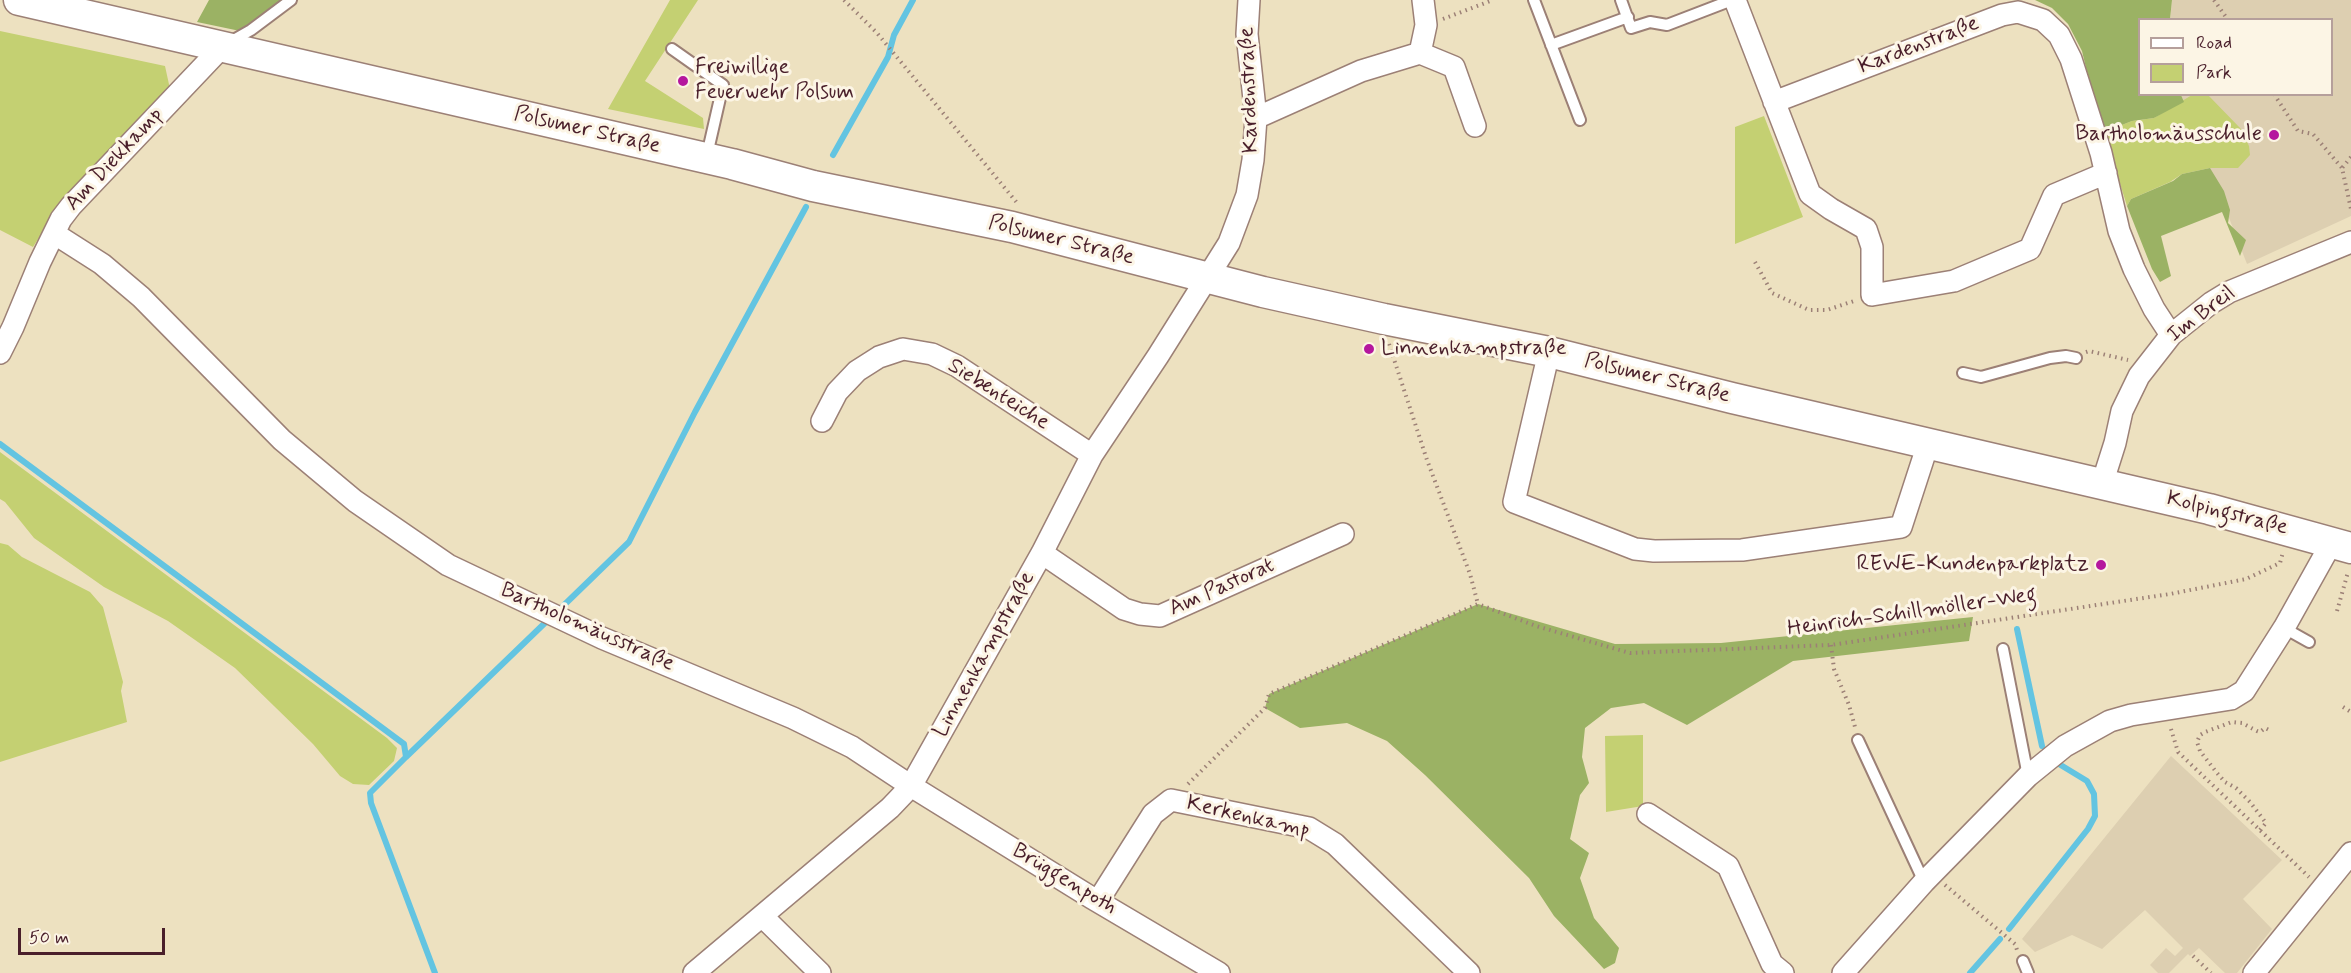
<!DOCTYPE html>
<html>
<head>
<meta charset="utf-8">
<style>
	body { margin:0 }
	#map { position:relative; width:2351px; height:973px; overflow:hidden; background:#ede1c0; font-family:Mynerve,sans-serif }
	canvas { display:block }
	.legend { position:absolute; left:2138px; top:18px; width:195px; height:78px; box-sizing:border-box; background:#fcf5e5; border:2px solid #b59f9b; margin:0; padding:8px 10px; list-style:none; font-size:18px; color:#4a1f2b }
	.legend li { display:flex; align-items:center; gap:12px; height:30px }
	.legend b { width:30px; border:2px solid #b59f9b }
	.scale { position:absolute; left:18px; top:928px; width:147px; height:27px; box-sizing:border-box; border:3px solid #4a1f2b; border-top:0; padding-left:8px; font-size:18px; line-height:21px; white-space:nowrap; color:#4a1f2b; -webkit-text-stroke:4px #fcf5e5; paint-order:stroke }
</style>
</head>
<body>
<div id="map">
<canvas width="2351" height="973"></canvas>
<ul class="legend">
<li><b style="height:8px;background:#fff"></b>Road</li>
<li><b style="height:16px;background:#c4d072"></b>Park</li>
</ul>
<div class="scale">50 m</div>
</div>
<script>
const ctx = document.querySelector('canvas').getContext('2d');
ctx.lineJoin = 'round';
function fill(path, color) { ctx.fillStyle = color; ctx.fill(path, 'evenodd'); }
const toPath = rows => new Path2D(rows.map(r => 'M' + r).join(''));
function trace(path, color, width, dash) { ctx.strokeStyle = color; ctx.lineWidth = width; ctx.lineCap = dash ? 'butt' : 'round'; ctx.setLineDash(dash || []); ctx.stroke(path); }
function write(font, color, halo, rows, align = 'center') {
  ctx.font = font + ' Mynerve,sans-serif'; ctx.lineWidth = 6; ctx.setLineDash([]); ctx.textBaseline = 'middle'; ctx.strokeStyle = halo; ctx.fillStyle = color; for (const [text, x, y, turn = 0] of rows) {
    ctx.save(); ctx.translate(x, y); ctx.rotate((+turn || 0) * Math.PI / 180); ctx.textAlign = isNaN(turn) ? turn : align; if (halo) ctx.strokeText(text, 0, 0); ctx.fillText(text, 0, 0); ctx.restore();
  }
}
const built = toPath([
	[2172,0,2351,0,2351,216,2247,264,2181,95,2332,94,2332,20,2170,20],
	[2171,756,2282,860,2243,899,2272,929,2237,973,2225,973,2199,948,2190,956,2188,954,2169,973,2158,973,2150,965,2166,948,2175,956,2183,948,2145,910,2102,949,2072,935,2035,952,2022,939]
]);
const green = toPath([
	[670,0,698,0,645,81,703,118,704,129,608,109],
	[0,31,165,66,170,89,60,204,33,247,0,230],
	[2192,95,2208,95,2241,129,2249,146,2250,155,2238,168,2210,168,2182,174,2170,182,2131,199,2127,206,2104,132,2132,121,2154,118],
	[1764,116,1803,217,1735,244,1735,127],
	[0,452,387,738,397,748,394,761,369,785,353,784,340,776,313,744,235,668,168,621,104,587,34,538,5,502,0,499],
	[0,543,8,545,22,557,90,592,103,607,123,682,121,691,127,722,0,762],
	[1643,735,1643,806,1606,812,1605,736]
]);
const forest = toPath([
	[209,0,282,0,240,31,197,22],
	[2035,0,2172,0,2170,19,2140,20,2140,94,2181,95,2184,102,2154,118,2132,121,2104,132,2096,110,2082,51,2068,24,2052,8],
	[2210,168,2224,191,2230,210,2228,223,2246,240,2240,256,2222,212,2161,236,2171,276,2160,282,2152,269,2127,206,2131,199,2173,181,2182,174],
	[1478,604,1615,644,1721,643,1973,617,1969,641,1793,661,1687,725,1644,703,1611,708,1585,728,1582,757,1589,783,1580,795,1570,839,1589,853,1580,878,1594,918,1619,948,1615,963,1604,969,1554,916,1529,878,1425,775,1387,741,1347,723,1300,728,1265,708,1269,694]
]);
const stream = toPath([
	[833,155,888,57,894,35,913,0],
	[0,444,404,744,406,757,370,793,371,803,435,973],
	[561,608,629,542,695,412,806,207],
	[2017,629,2042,746],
	[406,757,548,620],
	[2009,929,2088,829,2095,816,2094,794,2087,781,2059,764],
	[1970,973,2000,939]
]);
const path = toPath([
	[844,0,877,33,1018,204],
	[2214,0,2228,20],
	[1443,19,1493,0],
	[2274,94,2298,131,2313,134,2342,168],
	[2351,157,2342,168,2351,209],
	[1755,262,1772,293,1809,310,1827,310,1854,301],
	[1389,344,1427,460,1470,574,1478,604],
	[2086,352,2089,351,2128,360],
	[2337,611,2348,572],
	[1831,645,1834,669,1849,705,1855,727],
	[2343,707,2351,712],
	[2171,729,2178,752,2309,877],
	[1188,784,1265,708,1269,694,1478,604,1536,626,1630,653,1831,645,2170,594,2246,579,2280,563,2283,552],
	[2260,830,2266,823,2250,802,2236,788,2225,782,2217,773,2200,751,2197,742,2200,735,2205,732,2232,722,2242,723,2257,731,2260,732,2265,728,2271,731],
	[1945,885,2015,944,2017,950],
	[2193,956,2211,973]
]);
const service = toPath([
	[1534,0,1580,120],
	[1621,0,1631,28,1650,22,1667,25,1732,0],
	[230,42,251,30,291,0],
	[1551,45,1628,17],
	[672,49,723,85,707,155],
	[1963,373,1981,377,2050,358,2066,356,2076,358],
	[2284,628,2309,642],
	[2003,649,2028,776],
	[1858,740,1924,882],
	[2023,961,2028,973]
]);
const minor = toPath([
	[1423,0,1426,25,1420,53,1454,67,1475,126],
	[1735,0,1810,194,1831,209,1866,229,1872,247,1872,295,1954,281,2030,249,2054,195,2106,173],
	[1774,102,2002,15,2018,12,2043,20,2059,35,2071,59,2101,153,2119,231,2134,269,2154,309,2171,335],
	[1256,118,1361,71,1420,53],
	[55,234,102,264,141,297,282,440,355,501,448,565,602,638,793,718,852,747,911,786,1092,898,1219,973],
	[1549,352,1514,502,1635,549,1654,551,1742,550,1901,527,1928,444],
	[0,353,13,327,40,262,61,219,71,206,221,48],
	[822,421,837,392,857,371,879,357,903,349,932,354,957,366,1092,455],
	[2102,484,2115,443,2122,411,2139,376,2171,335,2211,303,2229,292,2351,242],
	[1042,553,1124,609,1140,614,1160,616,1343,534],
	[1648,814,1728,866,1772,964,1783,973],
	[1098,901,1153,814,1171,800,1309,828,1335,844,1469,973],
	[762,916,820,973],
	[694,973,890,808,911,786,1042,553,1092,455,1158,356,1229,243,1247,195,1253,160,1256,118,1247,34,1249,0],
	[1843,973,1924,882,2028,776,2065,746,2110,721,2131,715,2231,699,2244,691,2284,628,2332,542],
	[2254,973,2351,853]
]);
const secondary = toPath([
	[19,0,732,164,813,186,1012,227,1263,292,1384,319,1549,352,1732,398,2209,509,2351,548]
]);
const markers = [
	[683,81,6,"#b5179e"],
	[2274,135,6,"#b5179e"],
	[1369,349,6,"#b5179e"],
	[2101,565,6,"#b5179e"]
];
const streetNames = [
	["Kardenstraße",1919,46,-21],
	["Kardenstraße",1250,90,-92],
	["Polsumer Straße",587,131,13],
	["Am Diekkamp",115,160,-47],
	["Polsumer Straße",1061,241,14],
	["Im Breil",2202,315,-37],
	["Polsumer Straße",1657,379,14],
	["Siebenteiche",998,395,32],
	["Kolpingstraße",2227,514,14],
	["Am Pastorat",1222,588,-24],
	["Heinrich-Schillmöller-Weg",1912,613,-8],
	["Bartholomäusstraße",587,628,24],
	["Linnenkampstraße",985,655,-61],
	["Kerkenkamp",1248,818,13],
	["Brüggenpoth",1064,880,31]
];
const poiNames = [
	["Freiwillige",695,68],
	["Feuerwehr Polsum",695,93],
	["Bartholomäusschule",2262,135,"right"],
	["Linnenkampstraße",1381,349],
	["REWE-Kundenparkplatz",2089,565,"right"]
];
fill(built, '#ddcfb1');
fill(green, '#c4d072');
fill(forest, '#9bb264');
trace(stream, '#63c4e1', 6);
trace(service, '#9c8076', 14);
trace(minor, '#9c8076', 24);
trace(secondary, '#9c8076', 33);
trace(path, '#9c8076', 4, [1.5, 4.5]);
trace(service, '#fff', 10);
trace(minor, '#fff', 21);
trace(secondary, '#fff', 30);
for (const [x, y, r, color] of markers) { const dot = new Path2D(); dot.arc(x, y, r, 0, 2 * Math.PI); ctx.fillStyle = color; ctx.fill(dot); trace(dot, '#fcf5e5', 2); }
write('22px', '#4a1f2b', '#fcf5e5', streetNames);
write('22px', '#4a1f2b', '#fcf5e5', poiNames, 'left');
</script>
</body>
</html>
